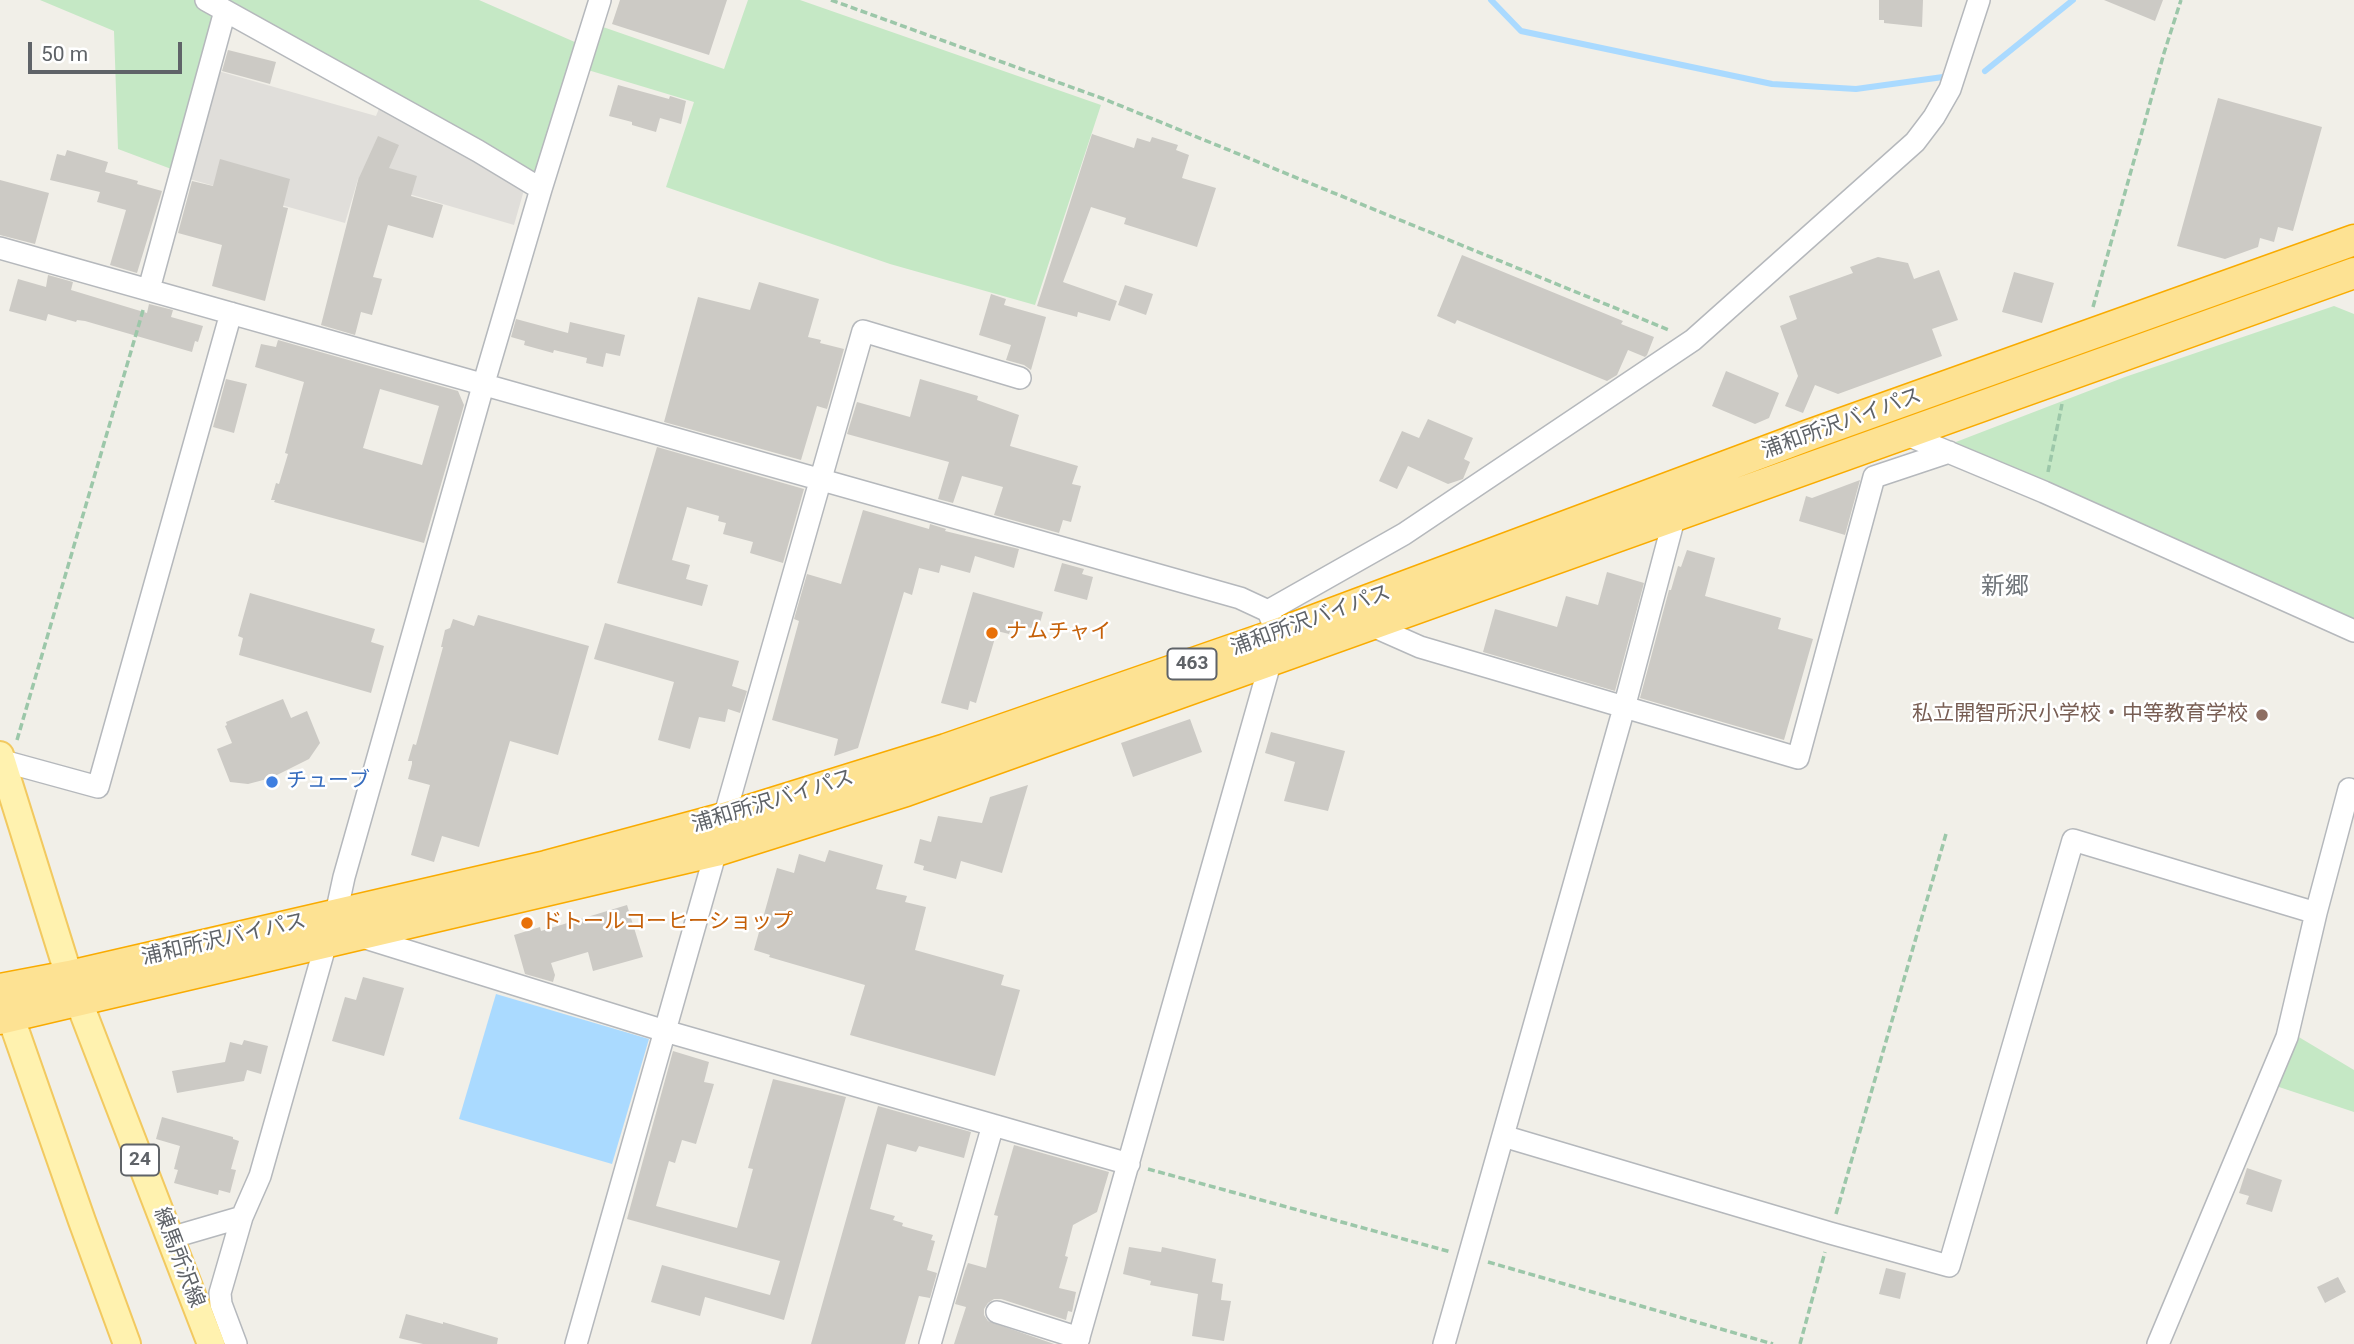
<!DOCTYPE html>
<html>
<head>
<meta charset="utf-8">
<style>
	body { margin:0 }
	#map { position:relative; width:2354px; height:1344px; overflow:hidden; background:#f1efe8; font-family:Roboto,sans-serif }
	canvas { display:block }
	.scale { position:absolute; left:28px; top:42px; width:154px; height:32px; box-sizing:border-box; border:4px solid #5f6368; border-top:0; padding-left:9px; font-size:21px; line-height:24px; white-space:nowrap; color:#5f6368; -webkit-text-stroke:5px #fff; paint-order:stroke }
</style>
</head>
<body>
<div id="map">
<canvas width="2354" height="1344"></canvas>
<div class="scale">50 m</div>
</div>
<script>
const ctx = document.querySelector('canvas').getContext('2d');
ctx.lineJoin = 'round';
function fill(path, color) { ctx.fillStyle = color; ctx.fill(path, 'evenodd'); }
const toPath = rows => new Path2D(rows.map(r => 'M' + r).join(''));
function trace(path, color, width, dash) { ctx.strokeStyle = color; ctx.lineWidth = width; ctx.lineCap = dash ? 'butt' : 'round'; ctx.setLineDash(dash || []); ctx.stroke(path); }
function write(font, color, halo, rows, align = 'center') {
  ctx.font = font + ' Roboto,"Noto Sans JP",sans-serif'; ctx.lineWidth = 5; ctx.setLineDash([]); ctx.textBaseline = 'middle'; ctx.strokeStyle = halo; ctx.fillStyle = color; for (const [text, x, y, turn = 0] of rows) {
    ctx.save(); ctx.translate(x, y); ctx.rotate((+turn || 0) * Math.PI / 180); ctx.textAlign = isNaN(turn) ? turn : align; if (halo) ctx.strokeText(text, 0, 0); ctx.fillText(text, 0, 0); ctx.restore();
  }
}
const industrial = toPath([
	[218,71,376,116,380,106,524,190,514,225,358,179,345,223,186,178]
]);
const green = toPath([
	[40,0,219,0,174,170,118,149,114,31],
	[226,0,479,0,577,43,603,27,724,69,748,0,800,0,1101,105,1035,305,890,264,666,187,694,102,568,64,535,173],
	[2334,306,2354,314,2354,621,1948,445,2125,377],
	[2292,1033,2354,1070,2354,1112,2273,1085]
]);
const water = toPath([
	[496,994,649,1039,612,1164,459,1119]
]);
const stream = toPath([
	[1491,0,1521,31,1772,84,1856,89,1943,77],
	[1985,71,2073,0]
]);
const building = toPath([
	[620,0,727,0,709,55,612,24],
	[1879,0,1923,0,1922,27,1884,23,1884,20,1879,20],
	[2104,0,2163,0,2155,21],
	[228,50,276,62,270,84,222,71],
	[618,85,669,99,670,96,686,101,681,124,660,118,656,132,632,125,632,122,609,116],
	[2218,98,2322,127,2293,231,2278,227,2274,242,2260,238,2258,247,2225,259,2177,246],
	[1092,134,1134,148,1137,138,1150,142,1152,137,1178,145,1176,150,1189,155,1182,178,1216,188,1197,247,1124,224,1126,218,1091,207,1063,282,1117,301,1110,321,1078,312,1077,317,1037,306],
	[378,136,399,145,389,168,417,176,411,196,443,205,433,238,388,225,373,277,382,279,372,315,361,312,355,335,321,325,358,180],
	[67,150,108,162,105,172,138,181,137,184,162,191,137,273,110,265,126,210,97,202,100,192,50,180,57,154,65,156],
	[220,159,290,179,283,207,288,208,265,301,212,286,222,245,178,233,192,181,213,186],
	[0,180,49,193,35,244,0,235],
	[1462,255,1623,321,1621,324,1654,337,1647,355,1645,357,1628,350,1617,375,1607,381,1457,320,1455,324,1437,316],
	[1878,257,1908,263,1914,279,1939,270,1958,320,1932,329,1942,356,1838,394,1815,385,1803,413,1785,406,1798,376,1780,326,1797,319,1789,296,1853,273,1850,267],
	[2014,272,2054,283,2042,323,2002,312],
	[48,275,73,282,71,290,147,313,149,304,173,310,171,317,203,326,198,342,195,341,192,352,85,321,77,320,76,322,48,314,46,321,9,311,18,279,46,287],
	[759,282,819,299,808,337,821,340,820,343,844,349,827,409,817,406,801,460,664,422,698,297,750,310],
	[1125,285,1153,294,1146,315,1118,305],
	[991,294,1006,299,1004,305,1046,317,1031,370,1024,365,1006,360,1011,345,979,335],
	[516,319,568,333,570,322,625,335,620,356,606,353,603,367,586,363,587,358,554,350,553,353,524,345,525,341,511,337],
	[278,340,458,391,464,405,424,543,274,502,275,500,271,500,276,483,279,484,288,454,285,453,304,382,255,367,261,344,276,347],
	[380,389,439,406,422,465,363,448],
	[1726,371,1779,393,1769,418,1755,424,1712,406],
	[226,379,247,384,234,433,213,427],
	[920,379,978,396,977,400,1019,415,1010,446,1078,466,1072,484,1081,486,1071,522,1063,520,1059,533,994,515,1003,487,962,476,953,503,938,499,949,462,847,434,857,402,910,417],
	[1428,419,1473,438,1464,459,1470,462,1463,479,1448,484,1408,466,1397,489,1379,481,1402,431,1419,438],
	[657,447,804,489,783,563,750,553,753,542,723,534,726,523,718,521,719,516,687,507,672,560,690,565,686,579,708,585,702,606,617,583],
	[1860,480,1845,535,1799,521,1806,496,1812,498],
	[863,510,929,529,930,524,946,529,945,531,1019,549,1014,568,975,556,970,573,941,565,939,573,919,568,912,595,904,592,858,748,834,756,838,739,772,720,799,621,794,619,807,574,841,584],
	[1687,550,1715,558,1705,596,1781,618,1778,629,1813,639,1784,740,1640,698,1669,590,1671,590,1678,566,1681,567],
	[1062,563,1084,569,1082,574,1093,577,1087,600,1054,591],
	[1607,572,1644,583,1615,691,1483,652,1495,609,1557,627,1566,596,1598,605],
	[973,592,1043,612,1038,630,1013,623,1009,634,997,631,976,703,970,701,968,710,941,703],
	[250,593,375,629,371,642,384,646,371,693,239,655,243,638,238,636],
	[478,615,589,646,558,755,510,741,479,847,442,836,434,862,411,855,430,785,408,779,412,764,412,761,408,761,413,744,416,745,443,647,441,647,445,630,450,628,453,619,474,626],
	[605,623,739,661,732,686,747,691,740,713,728,709,725,722,699,717,690,749,658,740,674,682,594,659],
	[283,699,291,718,307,711,320,743,309,759,271,778,248,784,230,782,217,749,232,743,225,726,227,725,226,722],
	[1190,719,1202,752,1133,777,1121,743],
	[1271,732,1345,751,1328,811,1284,801,1295,762,1265,753],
	[1028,785,1002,873,961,861,956,879,923,870,924,866,914,863,920,839,931,842,938,816,982,823,990,797],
	[829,850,883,865,876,889,907,896,905,902,926,907,915,950,1004,975,1001,985,1020,990,995,1076,850,1035,865,985,769,957,770,955,754,950,777,868,794,873,799,854,825,862],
	[627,905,643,957,593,971,588,952,551,963,555,975,553,982,525,974,514,935,540,927,541,931],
	[363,977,404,988,384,1056,332,1041,345,997,356,1000],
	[244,1040,268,1046,261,1074,247,1070,244,1081,177,1093,172,1071,225,1062,230,1042,242,1045],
	[673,1051,709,1062,704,1082,714,1084,696,1144,682,1140,675,1163,669,1161,656,1206,737,1228,753,1169,748,1168,773,1079,846,1097,784,1320,705,1297,700,1316,651,1302,662,1265,770,1295,780,1261,627,1219],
	[878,1106,971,1132,964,1158,919,1146,916,1152,887,1144,870,1209,895,1216,893,1220,903,1223,902,1226,933,1235,931,1240,935,1241,927,1270,937,1273,930,1298,919,1296,905,1344,811,1344],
	[162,1117,233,1137,233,1139,239,1141,231,1169,236,1170,230,1193,219,1190,218,1195,174,1183,178,1170,174,1169,180,1146,156,1139],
	[1014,1145,1109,1172,1097,1212,1073,1225,1065,1256,1068,1257,1059,1288,1076,1292,1072,1312,1068,1311,1066,1320,1001,1299,994,1299,988,1303,984,1309,984,1315,988,1321,1054,1344,954,1344,966,1307,955,1304,965,1271,968,1263,986,1268,998,1216,994,1215],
	[2247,1168,2282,1180,2272,1212,2246,1204,2249,1196,2239,1193],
	[1129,1247,1161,1252,1162,1247,1216,1259,1212,1282,1223,1284,1221,1300,1231,1301,1224,1341,1192,1336,1198,1294,1150,1285,1151,1281,1123,1274],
	[1886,1268,1906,1273,1900,1299,1879,1294],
	[2338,1277,2346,1292,2325,1303,2317,1287],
	[406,1314,443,1324,443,1322,498,1338,497,1344,423,1344,399,1338]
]);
const path = toPath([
	[831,0,1104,99,1669,330],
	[2093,307,2164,53,2181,0],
	[2048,472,2062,404],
	[17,740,144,307],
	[1148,1169,1451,1252],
	[1836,1214,1946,834],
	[1488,1262,1773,1344],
	[1800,1344,1825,1252]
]);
const minor = toPath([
	[206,0,478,151,541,189],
	[0,248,1240,598,1268,611,1277,634,1271,660,1077,1344],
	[149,289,225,11],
	[1905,434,2044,492,2354,631],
	[1268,611,1404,534,1693,340,1915,142,1934,117,1950,89,1979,0],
	[1368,624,1420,647,1798,758,1874,477,1949,452],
	[3,761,98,787,231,313],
	[724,818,863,331,1020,378],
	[336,914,344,877,483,386,541,189,600,0],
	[359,936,665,1031,1129,1164],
	[1503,1136,1830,1233,1949,1266,2073,840,2316,913],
	[170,1238,242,1217,260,1176,326,943],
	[997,1312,1079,1338],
	[236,1344,221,1304,220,1293,242,1217],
	[576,1344,716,851],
	[930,1344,993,1125],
	[1444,1344,1624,708,1675,515],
	[2158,1344,2287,1037,2316,913,2349,789,2354,791]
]);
const major = toPath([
	[0,755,69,976,211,1344],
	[4,998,82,1221,127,1344]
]);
const highway = toPath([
	[0,989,69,976,546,866,724,818,946,749,1277,634,1809,435,2354,240],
	[0,1019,716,851,906,791,2354,273]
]);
const markers = [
	[992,633,7,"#e8710a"],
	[2262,715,7,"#8d6e63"],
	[272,782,7,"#3f7fe0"],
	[527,923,7,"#e8710a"]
];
const shields = [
	[1192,664,49],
	[140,1160,38]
];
const shieldNames = [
	["463",1192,664],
	["24",140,1160]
];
const streetNames = [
	["浦和所沢バイパス",1842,424,-20],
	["浦和所沢バイパス",1311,621,-20],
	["浦和所沢バイパス",773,802,-17],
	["浦和所沢バイパス",224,940,-13],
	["練馬所沢線",178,1258,69]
];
const foodNames = [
	["ナムチャイ",1006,633],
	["ドトールコーヒーショップ",541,923]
];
const educationNames = [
	["私立開智所沢小学校・中等教育学校",2248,715]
];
const shopNames = [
	["チューブ",286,782]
];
const quarterNames = [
	["新郷",2005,588]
];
fill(industrial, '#e0deda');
fill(green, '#c5e8c5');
fill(water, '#aadaff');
trace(stream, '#aadaff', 6);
fill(building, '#cccac5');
trace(minor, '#b5b8bc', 24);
trace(major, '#f2c960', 30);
trace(highway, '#f9ab00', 33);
trace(path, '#9cc7a9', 3.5, [7, 3.5]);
trace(minor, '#fff', 21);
trace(major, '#fff2af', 26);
trace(highway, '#fde293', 30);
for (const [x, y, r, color] of markers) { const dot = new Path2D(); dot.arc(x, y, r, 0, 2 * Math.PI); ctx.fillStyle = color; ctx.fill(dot); trace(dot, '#fff', 2.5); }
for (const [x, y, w] of shields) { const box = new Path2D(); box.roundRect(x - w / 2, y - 15.5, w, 31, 5); ctx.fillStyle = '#fff'; ctx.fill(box); trace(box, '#5f6368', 2); }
write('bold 19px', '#5f6368', null, shieldNames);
write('21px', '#5f6368', '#fff', streetNames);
write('21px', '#c56008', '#fff', foodNames, 'left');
write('21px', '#785e54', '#fff', educationNames, 'right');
write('21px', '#366cbe', '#fff', shopNames, 'left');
write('24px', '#70757a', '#fff', quarterNames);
</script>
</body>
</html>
